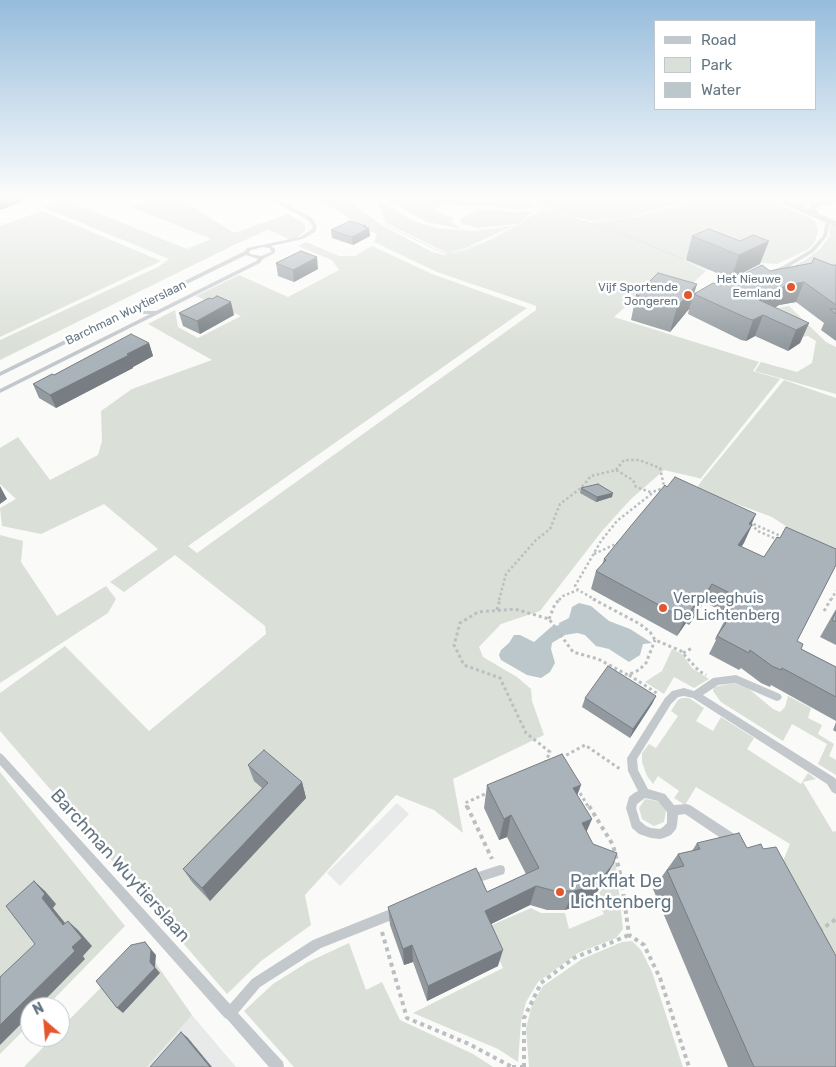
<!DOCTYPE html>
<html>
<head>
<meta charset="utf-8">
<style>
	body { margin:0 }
	#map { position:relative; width:836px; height:1067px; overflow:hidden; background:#fafaf8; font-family:Rubik,sans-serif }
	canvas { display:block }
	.legend { position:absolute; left:654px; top:20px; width:162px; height:90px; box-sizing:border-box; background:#fff; border:1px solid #c1c8cd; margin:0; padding:6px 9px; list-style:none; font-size:15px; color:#657683 }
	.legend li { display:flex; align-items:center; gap:10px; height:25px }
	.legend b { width:25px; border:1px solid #c1c8cd }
	.north { position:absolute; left:20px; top:997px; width:50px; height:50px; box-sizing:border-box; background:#fff; border:1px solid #c1c8cd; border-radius:50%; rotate:333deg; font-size:14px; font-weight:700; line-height:20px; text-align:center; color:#657683 }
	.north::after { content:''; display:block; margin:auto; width:18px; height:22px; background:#e4572e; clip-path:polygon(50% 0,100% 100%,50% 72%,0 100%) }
</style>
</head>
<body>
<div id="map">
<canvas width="836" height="1067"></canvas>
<ul class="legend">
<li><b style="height:6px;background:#c3c8cc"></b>Road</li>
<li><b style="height:14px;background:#dadfd7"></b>Park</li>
<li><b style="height:14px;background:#bbc7cb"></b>Water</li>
</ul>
<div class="north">N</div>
</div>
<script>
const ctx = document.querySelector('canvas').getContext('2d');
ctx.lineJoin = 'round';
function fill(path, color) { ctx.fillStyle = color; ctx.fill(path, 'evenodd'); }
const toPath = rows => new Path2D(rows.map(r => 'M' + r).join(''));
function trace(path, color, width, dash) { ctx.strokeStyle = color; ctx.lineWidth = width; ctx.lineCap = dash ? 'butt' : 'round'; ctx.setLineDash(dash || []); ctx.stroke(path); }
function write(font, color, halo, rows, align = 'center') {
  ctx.font = font + ' Rubik,sans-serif'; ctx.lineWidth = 5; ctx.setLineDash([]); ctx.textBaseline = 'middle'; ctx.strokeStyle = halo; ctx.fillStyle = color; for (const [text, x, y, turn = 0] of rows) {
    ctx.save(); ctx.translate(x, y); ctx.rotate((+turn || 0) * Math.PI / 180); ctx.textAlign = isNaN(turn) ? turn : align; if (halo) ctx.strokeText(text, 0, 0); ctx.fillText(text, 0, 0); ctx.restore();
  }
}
const built = toPath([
	[397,803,409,814,340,886,327,873],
	[192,1015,236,1067,147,1067]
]);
const green = toPath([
	[161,197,178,197,234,233,288,214,302,222,305,226,305,231,293,241,269,230,265,231,232,246,0,360,0,340,158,267,169,259,43,207,63,199,187,249,211,239,131,207],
	[312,197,343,197,383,226,432,252,443,255,465,251,494,239,544,209,591,223,641,216,680,205,696,197,760,197,809,217,816,222,818,232,814,244,807,250,777,264,762,263,745,257,696,253,683,260,706,271,683,292,644,290,614,317,759,362,753,371,780,379,701,478,703,479,784,380,836,398,836,559,772,517,696,489,703,479,664,470,630,500,602,531,540,611,501,624,479,647,483,657,517,677,531,689,532,701,544,735,453,779,463,833,434,810,396,795,305,895,311,925,261,961,227,994,0,731,0,693,65,646,149,731,266,634,265,626,175,555,124,592,110,582,158,549,104,504,41,534,2,526,0,508,16,499,0,484,0,448,18,437,50,480,98,455,102,441,101,411,132,389,212,360,148,324,175,310,178,327,198,338,241,316,196,296,239,275,288,297,339,270,332,260,298,246,306,242,339,256,355,256,372,246,432,274,527,308,188,546,197,553,536,310,536,306,531,304,437,272,376,243,374,242,377,234,360,227,345,215],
	[381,197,526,197,531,201,533,208,519,209,479,206,470,207,447,203,435,208,439,213,454,218,452,222,461,229,427,222],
	[530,197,690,197,665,207,628,217,590,221,556,212],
	[769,197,836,197,836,199,817,201,807,205,805,209],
	[377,200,416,222,436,228,475,231,512,226,466,248,447,253,386,223],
	[480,209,516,212,534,211,517,224,478,228,460,223,461,218],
	[42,211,161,261,0,337,0,226],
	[828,225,836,227,836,283,786,270,805,260,819,250,830,236],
	[789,306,826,342,836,347,836,394,755,371,761,362,797,372,812,363,816,341,808,336,796,338,777,308],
	[0,535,23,541,21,562,57,616,106,586,116,599,108,613,0,683],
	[672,649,682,654,692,668,709,679,694,688,674,677,664,694,645,682,662,671],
	[734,683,749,689,773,709,780,712,785,707,788,696,811,708,808,718,822,725,818,734,834,744,829,756,836,760,836,775,818,764,827,744,792,724,783,741,721,702,713,691,714,687],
	[682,698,689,698,704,708,696,721,713,731,721,717,754,738,747,749,801,784,808,773,816,779,803,782,833,832,836,831,836,966,781,866,790,844,696,787,685,805,674,798,679,791,658,776,653,784,647,776,642,762,642,753,649,744,656,748,678,716,671,711,678,700],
	[0,772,125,926,46,1007,30,1007,30,1024,0,1054],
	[645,799,657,801,663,805,666,811,664,822,654,826,642,819,639,808],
	[615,857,623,929,616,938,578,953,538,982,526,1002,521,1022,518,1062,498,1049,413,1013,503,968,485,928,531,908,541,913,565,913,569,929,604,914,595,899,605,885],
	[632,941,641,950,652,972,683,1067,529,1067,526,1028,532,1005,543,986,582,959,622,942],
	[349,943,366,990,382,982,400,1020,473,1054,493,1067,294,1067,244,1011,273,984,308,962],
	[143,945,192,1015,147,1067,24,1067,53,1037,60,1037,60,1029]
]);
const water = toPath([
	[579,603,591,606,609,621,630,629,652,643,643,644,640,655,629,662,609,649,596,646,585,635,577,633,565,635,552,643,551,649,555,663,550,672,541,678,527,675,501,660,499,655,501,650,509,643,514,635,520,635,534,642,551,627,559,625,559,623,569,618,572,607]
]);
const pathFar3 = toPath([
	[350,197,392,228,445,254,465,250,490,240,544,208],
	[528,197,550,211,617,231,708,270],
	[366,209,370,197],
	[593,222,645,214,694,197]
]);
const pathFar2 = toPath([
	[616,470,624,460,639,460,660,468,664,486],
	[749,522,783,537],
	[751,524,758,531,778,540],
	[594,554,618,543],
	[499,600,506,574,536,540,550,529,560,504,581,488,591,476,616,470,633,480,636,487,653,493],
	[559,600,563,596,578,590],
	[596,600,578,590,575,586,601,541,617,521,655,491,666,487],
	[831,600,836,591]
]);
const pathFar1 = toPath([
	[593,599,640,624,650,632,655,640,681,651,699,671,706,675],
	[497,610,500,599],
	[824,611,831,599],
	[549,619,555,604,560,599],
	[683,653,692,648],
	[629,675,658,694],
	[561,758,585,745,620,769],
	[545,763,550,752,526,733,500,678,464,665,454,645,460,623,478,612,515,609,549,619,573,652,598,659,628,675,639,670,646,663,655,640],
	[577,788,589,808],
	[467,808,465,803,487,793]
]);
const path = toPath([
	[467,806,492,859],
	[589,806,613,845,621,877,629,935,644,945,660,978,689,1067],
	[819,931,836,919],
	[382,932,407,1018,469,1044,512,1067],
	[512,1067,524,1067],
	[524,1067,524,1018,541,983,574,958,629,935]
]);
const lane = toPath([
	[267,197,273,197,312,218,317,226,315,232,303,239,271,246,275,249,275,253,263,259,260,263,0,393,0,389,150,314,139,314,135,310,2,375,0,376,0,372,245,251,247,248,300,237,311,230,313,226,308,220,267,197],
	[263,247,269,248,271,250,271,252,261,256,250,254,249,252,251,250,263,247],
	[246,255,258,259,256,261,156,311,142,311,140,310,142,306,246,255],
	[826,220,830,221,827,236,814,252,787,268,774,273,770,273,770,271,783,266,810,250,823,236,826,220],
	[736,675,780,694,782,697,780,700,777,701,774,700,735,683,718,685,703,695,835,778,836,780,836,794,832,792,827,784,693,698,684,696,678,697,671,704,637,759,638,770,648,789,665,794,674,805,686,804,690,805,739,837,740,841,739,845,735,846,731,845,685,814,678,815,677,825,676,829,671,835,664,838,660,839,651,838,639,834,632,828,626,808,629,797,634,793,638,791,628,771,627,758,629,755,665,698,672,691,684,688,694,691,713,678,736,675],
	[645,798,658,801,667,812,667,823,663,827,660,829,651,828,646,826,640,821,636,808,637,804,645,798],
	[0,753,3,755,230,1004,252,979,313,940,398,906,402,908,404,912,402,916,321,948,260,987,238,1013,283,1062,284,1067,269,1067,227,1019,225,1018,223,1016,0,765,0,753],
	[500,865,504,866,505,870,504,874,470,885,466,884,465,880,466,876,500,865]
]);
const street = toPath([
	[766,197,778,197,809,210,810,203,836,198,836,202,816,208,819,214,836,221,836,227,766,197]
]);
const wall = toPath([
	[366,226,366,227,369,228,370,236,353,245,332,238,331,230],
	[692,236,760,264,731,279,686,260],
	[276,263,318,269,294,282,278,276],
	[832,265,836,265,836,341,821,330,824,323,796,302,779,305,775,308,809,323,800,343,788,351,755,336,746,341,741,340,688,314,689,309,670,332,631,320,636,295,697,284,694,293,770,271],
	[212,299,234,315,200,334,183,326,179,313],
	[149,343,153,356,133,367,133,368,56,408,39,398,33,384,54,375],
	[581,488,612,497,596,502,580,493],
	[751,525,752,525,741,547,797,641,801,649,836,667,836,721,771,685,770,687,761,683,741,668,739,670,709,654,716,640,715,639,728,614,704,602,689,625,686,623,677,636,591,589,596,571,602,565,604,559],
	[836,609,836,645,820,637],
	[656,696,652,704,630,738,582,707,585,698],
	[836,722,836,732,833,730],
	[248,765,302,782,306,798,210,901,192,882,183,869,262,788,254,781],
	[487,785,577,795,586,831,603,884,593,897,580,905,565,910,547,910,530,905,491,924,498,966,427,1001,413,962,404,965,390,925,388,907,487,892,526,874,507,837,499,840,484,808],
	[697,843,836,1067,728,1067,653,889,678,854,692,851]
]);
const shadedWall = toPath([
	[0,197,35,197,0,210],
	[366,226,366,230,369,228,370,236,353,245,352,237],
	[769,241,760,264,731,279,739,255],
	[317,257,318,269,294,282,293,270],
	[804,282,796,302,779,305,753,320,759,300,787,285],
	[697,284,689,309,670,332,677,307],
	[231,302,234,315,200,334,197,321],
	[763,315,755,336,746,341,753,320],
	[809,323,800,343,788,351,796,330],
	[149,343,153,356,133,367,133,368,56,408,50,395],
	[0,486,7,499,0,504],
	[613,493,612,497,596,502,597,497],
	[756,514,749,530,752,525,744,543,730,563,749,524],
	[712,584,704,602,689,625,697,607],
	[694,606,686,623,677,636,685,619],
	[656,696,652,704,630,738,633,729],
	[302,782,306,798,210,901,202,888],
	[581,785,573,807,573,788],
	[511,815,507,837,499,840,504,819],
	[592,819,583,840,582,823],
	[613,864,603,884,593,897,580,905,565,910,574,891],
	[34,881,45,891,56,904,53,908,74,934,63,925,42,898],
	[536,886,530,905,481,929,485,911],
	[68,921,78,930,92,946,83,956,85,959,38,1007,30,1007,30,1015,0,1045,0,1025],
	[145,942,156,955,155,967,160,973,123,1013,117,1008,150,962],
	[412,945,413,962,404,965,403,949],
	[503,950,498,966,427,1001,428,986],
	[181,1032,188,1038,212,1067,210,1067]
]);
const building = toPath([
	[350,221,366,226,364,227,369,228,352,237,331,230,350,221],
	[709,229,740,241,753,235,769,241,739,255,692,236,709,229],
	[301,251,317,257,293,270,276,263,301,251],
	[814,258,832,265,836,265,836,305,804,282,787,285,759,300,809,323,796,330,763,315,753,320,749,319,694,294,713,283,721,285,762,265,770,271,812,263,814,258],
	[658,273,697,284,677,307,636,295,658,273],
	[217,296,231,302,197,321,179,313,209,298,212,299,217,296],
	[830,309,836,309,836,314,830,309],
	[131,334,149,343,127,354,129,355,50,395,33,384,52,374,54,375,131,334],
	[675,477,756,514,749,524,752,525,738,545,764,557,777,537,780,538,786,527,836,549,836,565,797,641,803,644,801,649,836,667,836,697,782,668,781,670,772,666,750,650,749,653,717,636,726,623,723,621,738,597,712,584,697,607,694,606,685,619,596,571,606,560,604,559,630,527,665,485,667,487,675,477],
	[598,484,613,493,597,497,581,488,598,484],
	[836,612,836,622,832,620,836,612],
	[608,666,656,696,633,729,585,698,608,666],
	[264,750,302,782,202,888,183,869,268,783,248,765,264,750],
	[562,754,581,785,573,788,592,819,582,823,593,844,617,853,613,864,603,877,590,887,574,891,555,891,536,886,485,911,503,950,428,986,412,945,403,949,388,907,476,868,487,892,539,868,511,815,504,819,487,785,562,754],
	[739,833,747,848,761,844,763,849,776,847,836,956,836,1067,754,1067,667,870,684,866,678,854,700,849,697,843,739,833],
	[34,881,45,894,42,898,63,925,68,921,82,938,72,947,75,951,0,1025,0,977,35,944,6,906,34,881],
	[145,942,151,950,150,962,155,968,117,1008,96,981,131,945,145,942],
	[181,1032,210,1067,150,1067,181,1032]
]);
const markers = [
	[791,287,5,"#e4572e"],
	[688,295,5,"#e4572e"],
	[663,608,5,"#e4572e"],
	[560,892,5,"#e4572e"]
];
const farPoinames = [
	["Het Nieuwe",781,280],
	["Eemland",781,294],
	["Vijf Sportende",678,288],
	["Jongeren",678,302]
];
const farStreetnames = [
	["Barchman Wuytierslaan",126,313,-26]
];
const poiNames = [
	["Verpleeghuis",673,599],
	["De Lichtenberg",673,616]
];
const nearStreetnames = [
	["Barchman Wuytierslaan",120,866,48]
];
const nearPoinames = [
	["Parkflat De",570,882],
	["Lichtenberg",570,903]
];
fill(built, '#e8e9e9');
fill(green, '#dadfd7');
fill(water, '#bbc7cb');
trace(pathFar3, '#bbbfc2', 1, [1, 1]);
trace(pathFar2, '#bbbfc2', 2.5, [2.5, 2.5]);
trace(pathFar1, '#bbbfc2', 3, [3, 3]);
trace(path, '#bbbfc2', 4, [4, 4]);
fill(lane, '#c3c8cc');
fill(street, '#c3c8cc');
fill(wall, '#929a9f');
fill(shadedWall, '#777d82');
fill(building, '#aab3b9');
trace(building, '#777d82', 1);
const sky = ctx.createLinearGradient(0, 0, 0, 347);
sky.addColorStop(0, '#96bcdc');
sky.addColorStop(0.57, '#fdfdfc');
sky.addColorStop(1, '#fdfdfc00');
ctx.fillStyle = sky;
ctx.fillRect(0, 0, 836, 347);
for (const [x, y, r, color] of markers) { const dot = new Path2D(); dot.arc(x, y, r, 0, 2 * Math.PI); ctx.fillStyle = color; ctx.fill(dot); trace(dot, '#fff', 2); }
write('12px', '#657683', '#fff', farPoinames, 'right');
write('12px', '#657683', '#fff', farStreetnames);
write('15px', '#657683', '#fff', poiNames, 'left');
write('18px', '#657683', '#fff', nearStreetnames);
write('18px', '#657683', '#fff', nearPoinames, 'left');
</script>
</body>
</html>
